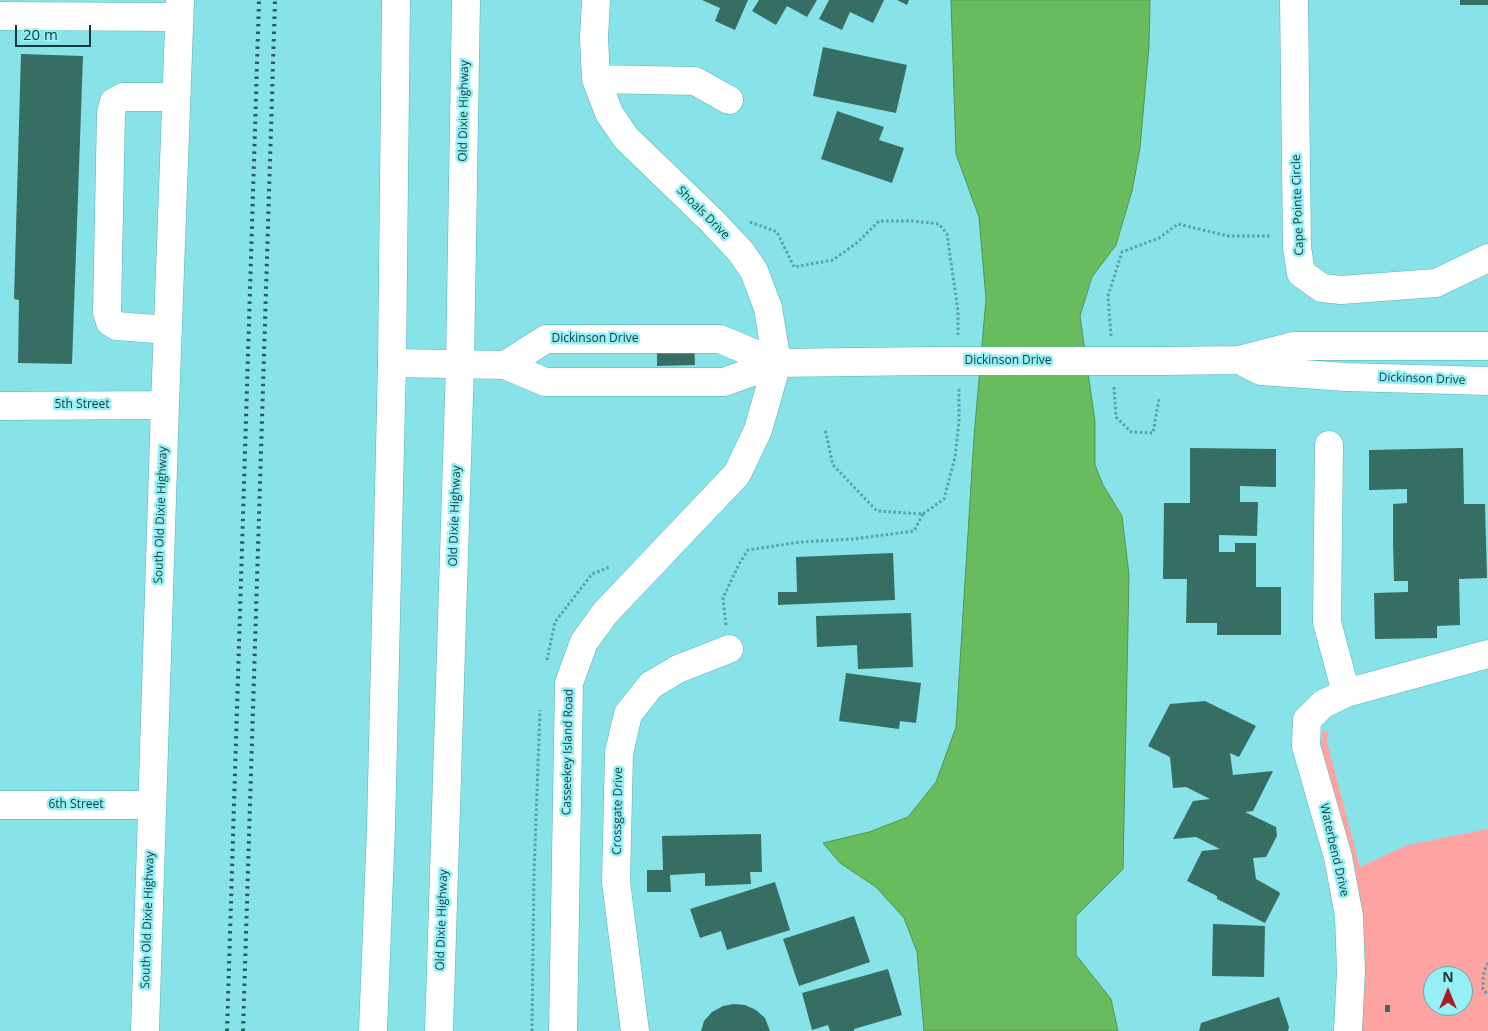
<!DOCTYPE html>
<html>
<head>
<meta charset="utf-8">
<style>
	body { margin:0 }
	#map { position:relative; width:1488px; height:1031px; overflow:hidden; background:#88e3e9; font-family:"Open Sans",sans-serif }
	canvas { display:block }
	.north { position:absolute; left:1423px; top:966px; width:50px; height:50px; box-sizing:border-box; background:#95f0f6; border:1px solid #61a7ac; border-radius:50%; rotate:0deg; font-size:14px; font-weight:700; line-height:20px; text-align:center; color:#133a3c }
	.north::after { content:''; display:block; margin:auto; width:18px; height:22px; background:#ae192e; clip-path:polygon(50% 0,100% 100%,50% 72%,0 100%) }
	.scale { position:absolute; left:15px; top:25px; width:76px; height:22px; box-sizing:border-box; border:2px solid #133a3c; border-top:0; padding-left:6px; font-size:15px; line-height:18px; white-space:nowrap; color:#133a3c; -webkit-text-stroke:4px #95f0f6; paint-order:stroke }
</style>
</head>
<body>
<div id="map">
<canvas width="1488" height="1031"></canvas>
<div class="north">N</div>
<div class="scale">20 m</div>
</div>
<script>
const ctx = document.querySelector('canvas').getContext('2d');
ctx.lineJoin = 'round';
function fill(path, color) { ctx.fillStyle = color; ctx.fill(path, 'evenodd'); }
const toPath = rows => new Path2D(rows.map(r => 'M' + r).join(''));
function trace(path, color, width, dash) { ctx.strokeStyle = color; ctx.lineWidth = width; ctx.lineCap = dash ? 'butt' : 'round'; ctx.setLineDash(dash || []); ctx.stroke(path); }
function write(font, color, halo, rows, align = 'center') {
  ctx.font = font + ' "Open Sans",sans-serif'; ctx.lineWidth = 5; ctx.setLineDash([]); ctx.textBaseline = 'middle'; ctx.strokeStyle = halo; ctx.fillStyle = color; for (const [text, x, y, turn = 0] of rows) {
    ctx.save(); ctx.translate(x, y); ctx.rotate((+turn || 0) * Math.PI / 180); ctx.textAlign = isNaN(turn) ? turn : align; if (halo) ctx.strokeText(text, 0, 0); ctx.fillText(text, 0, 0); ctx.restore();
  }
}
const green = toPath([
	[1323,729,1329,734,1326,738,1360,867,1407,845,1488,829,1488,1031,1355,1031,1352,871,1321,744],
	[1433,976,1463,976,1463,1006,1433,1006]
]);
const water = toPath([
	[951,0,1150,0,1149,46,1140,148,1132,191,1116,245,1092,277,1080,316,1095,422,1095,465,1103,485,1122,516,1129,575,1123,869,1076,916,1076,955,1111,999,1118,1031,924,1031,917,952,904,918,876,887,840,863,823,843,869,832,908,817,936,782,956,727,974,437,986,299,979,217,956,154,951,0]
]);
const building = toPath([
	[702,0,748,0,735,30,715,21,720,8],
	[759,0,817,0,807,17,787,6,776,25,752,11],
	[829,0,884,0,873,23,850,12,842,30,819,19],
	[897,0,909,0,907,5],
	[1460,0,1488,0,1488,5,1460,5],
	[823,47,907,65,896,113,813,96],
	[21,54,83,56,72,364,18,363,19,300,14,299],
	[837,111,884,127,879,140,904,148,892,183,821,159],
	[657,344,694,344,695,365,657,366],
	[1190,448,1276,449,1276,487,1240,486,1240,502,1258,502,1257,536,1219,535,1219,552,1235,552,1235,543,1256,543,1256,587,1281,587,1281,635,1217,635,1217,623,1186,623,1187,579,1163,579,1164,503,1190,503],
	[1463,448,1464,504,1485,504,1487,578,1459,579,1460,625,1437,626,1437,638,1375,639,1374,593,1408,592,1408,581,1394,581,1393,542,1393,504,1407,503,1407,489,1369,490,1369,450],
	[893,553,895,600,778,605,778,592,797,592,796,557],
	[911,613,913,667,858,669,857,645,817,647,816,616],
	[846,673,921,683,916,723,900,721,899,729,839,721],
	[1205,701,1256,726,1239,757,1230,753,1233,775,1273,771,1253,811,1245,812,1276,827,1277,836,1266,857,1253,858,1256,879,1279,892,1280,894,1265,923,1217,899,1217,896,1187,881,1202,851,1220,849,1196,837,1173,839,1193,801,1210,799,1186,787,1173,788,1170,757,1148,746,1170,704],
	[761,834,762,872,750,872,751,884,705,886,705,873,670,875,671,892,647,892,647,870,663,870,662,836],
	[775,882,790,930,727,950,721,931,700,938,690,909],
	[854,916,870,962,799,986,783,939],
	[1213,924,1265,926,1264,977,1212,976],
	[888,969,902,1015,854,1029,854,1031,830,1031,828,1025,812,1030,802,993],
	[1279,997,1289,1027,1288,1031,1199,1031,1201,1023],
	[734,1004,745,1005,756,1010,765,1018,770,1031,701,1031,704,1021,712,1012,723,1006],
	[1385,1005,1390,1005,1390,1012,1385,1012]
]);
const path = toPath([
	[750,222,777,232,794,267,833,260,858,242,879,221,913,221,939,224,947,234,958,311,958,336],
	[1111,336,1108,296,1122,252,1159,238,1178,224,1228,236,1271,236],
	[1114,387,1116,417,1131,432,1153,433,1159,399],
	[923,514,944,499,955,457,959,422,959,388],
	[726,625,723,598,739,564,748,550,800,542,854,539,914,531,923,514,877,511,833,465,825,429],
	[547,660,555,622,592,574,610,567],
	[1488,963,1485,969,1483,977,1483,989,1488,995],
	[532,1031,534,873,540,710]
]);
const minor = toPath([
	[1294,0,1297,247,1301,273,1322,288,1341,290,1436,283,1488,258],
	[0,16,179,17],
	[596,79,695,81,729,100],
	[168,330,117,326,110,322,107,312,111,113,114,102,123,97,176,97],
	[1239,360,1261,371,1346,377,1488,381],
	[1162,361,1239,360,1293,346,1488,346],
	[392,363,505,365,545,382,724,382,777,363,930,361],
	[505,365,546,339,720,339,777,363],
	[0,406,165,405],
	[1329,445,1327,622,1346,693],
	[0,805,152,805],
	[145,1031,165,405,180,0],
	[563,1031,569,683,584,642,605,613,737,474,758,430,777,363,768,308,754,271,741,252,712,221,626,138,609,113,596,79,594,38,596,0],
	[635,1031,616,882,619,753,628,714,651,685,678,669,729,649],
	[1348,1031,1351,971,1349,916,1338,857,1306,746,1307,720,1323,704,1346,693,1488,654]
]);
const major = toPath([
	[373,1031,381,828,392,363,396,0],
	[439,1031,460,365,466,0]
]);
const rail = toPath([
	[227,1031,259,0],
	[243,1031,275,0]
]);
const minorBridge = toPath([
	[930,361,1162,361]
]);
const streetNames = [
	["Old Dixie Highway",464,111,-89],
	["Cape Pointe Circle",1298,205,-92],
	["Shoals Drive",703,213,45],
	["Dickinson Drive",595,339],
	["Dickinson Drive",1008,361],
	["Dickinson Drive",1422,379,2],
	["5th Street",82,405],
	["South Old Dixie Highway",161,515,-88],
	["Old Dixie Highway",455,516,-88],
	["Casseekey Island Road",568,752,-89],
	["6th Street",76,805],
	["Crossgate Drive",618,811,-89],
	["Waterbend Drive",1334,850,77],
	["South Old Dixie Highway",148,920,-88],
	["Old Dixie Highway",442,920,-88]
];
fill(green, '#fda4a2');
fill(water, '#69bc5e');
trace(water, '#4f9554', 1);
fill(building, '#366e64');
trace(minor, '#57b2b8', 29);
trace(major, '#57b2b8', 29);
trace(path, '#59a0a4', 3, [2.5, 2.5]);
trace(minor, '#fff', 28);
trace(major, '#fff', 28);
trace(rail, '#295a5d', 4, [2.5, 5]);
trace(minorBridge, '#57b2b8', 29, []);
trace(minorBridge, '#fff', 28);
write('12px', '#133a3c', '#95f0f6', streetNames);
</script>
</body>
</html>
